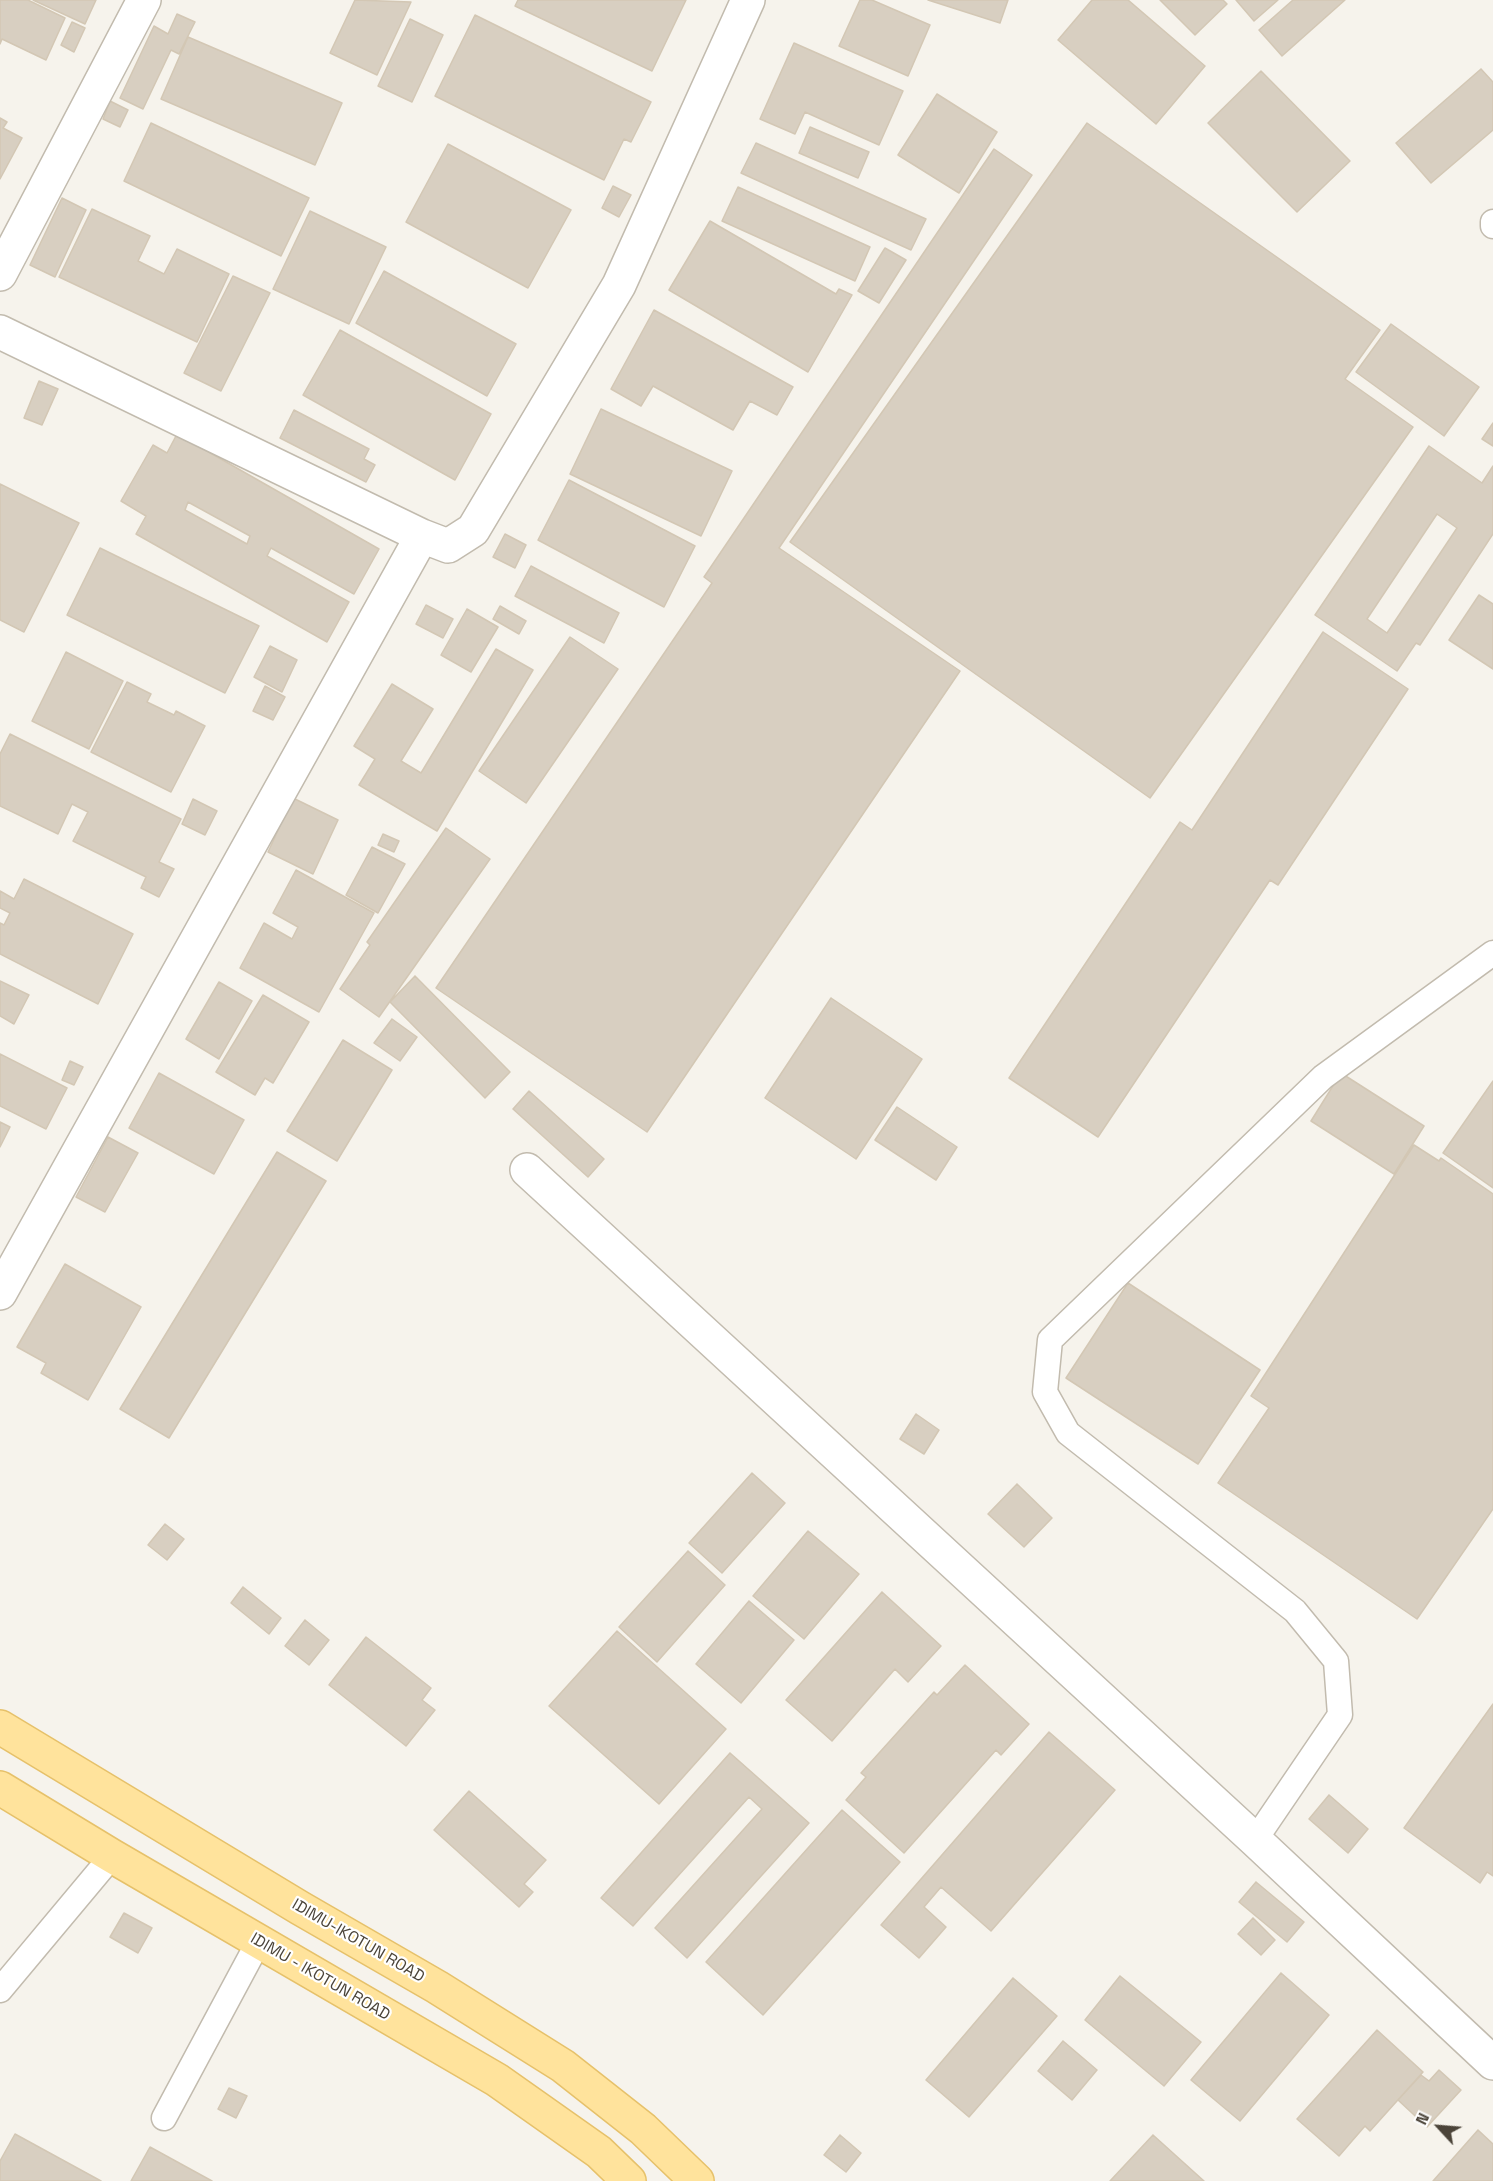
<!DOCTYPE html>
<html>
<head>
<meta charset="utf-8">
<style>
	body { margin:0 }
	#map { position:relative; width:1493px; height:2181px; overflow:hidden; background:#f6f3ec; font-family:"Space Grotesk",sans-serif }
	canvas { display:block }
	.north { position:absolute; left:1409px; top:2097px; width:60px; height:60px; -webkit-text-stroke:4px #fff; paint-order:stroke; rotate:296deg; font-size:16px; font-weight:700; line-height:24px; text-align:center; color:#4b4439 }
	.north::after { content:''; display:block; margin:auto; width:21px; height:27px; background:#4b4439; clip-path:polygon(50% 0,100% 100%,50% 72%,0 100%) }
</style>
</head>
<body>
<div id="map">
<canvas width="1493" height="2181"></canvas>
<div class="north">N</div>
</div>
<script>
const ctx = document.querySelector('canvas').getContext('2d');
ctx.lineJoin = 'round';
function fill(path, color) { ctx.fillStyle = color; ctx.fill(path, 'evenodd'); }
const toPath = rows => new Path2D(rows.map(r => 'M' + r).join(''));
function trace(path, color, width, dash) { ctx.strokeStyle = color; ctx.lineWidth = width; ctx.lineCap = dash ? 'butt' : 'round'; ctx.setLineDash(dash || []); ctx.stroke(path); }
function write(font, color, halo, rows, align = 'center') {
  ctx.font = font + ' "Space Grotesk",sans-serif'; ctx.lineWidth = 4.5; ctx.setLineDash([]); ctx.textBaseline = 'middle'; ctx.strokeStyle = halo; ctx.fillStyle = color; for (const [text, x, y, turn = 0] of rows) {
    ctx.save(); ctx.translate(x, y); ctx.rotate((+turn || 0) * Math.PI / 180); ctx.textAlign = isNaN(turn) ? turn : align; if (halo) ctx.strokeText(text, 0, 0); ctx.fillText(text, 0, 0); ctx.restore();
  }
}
const building = toPath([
	[0,0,28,0,65,18,46,60,2,39,0,44,0,0],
	[33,0,96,0,85,24,33,0],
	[355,0,411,2,377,75,330,53,355,0],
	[518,0,686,0,652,71,515,6,518,0],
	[860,0,872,0,930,25,908,76,839,46,860,0],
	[928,0,1008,0,1000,23,928,0],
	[1092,0,1128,0,1205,66,1156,124,1058,40,1092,0],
	[1160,0,1223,0,1227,4,1195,35,1160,0],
	[1236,0,1278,0,1254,21,1236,0],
	[1293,0,1345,0,1282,56,1259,30,1293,0],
	[177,14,195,22,179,54,171,50,143,109,120,98,154,26,168,34,177,14],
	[475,15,651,102,631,142,624,139,604,180,435,96,475,15],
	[410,19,443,35,412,102,378,86,410,19],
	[72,22,85,28,74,52,61,45,72,22],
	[188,37,342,103,315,165,161,99,188,37],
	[794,43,903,91,879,145,805,112,795,134,760,119,794,43],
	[1481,69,1493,82,1493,130,1431,183,1396,143,1481,69],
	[1261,71,1350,161,1297,212,1208,123,1261,71],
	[937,94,997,132,959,193,898,155,937,94],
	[110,101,128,110,120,127,103,119,110,101],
	[0,118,7,122,3,128,22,138,0,179,0,118],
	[151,123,309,198,281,256,124,181,151,123],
	[1087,123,1380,330,1345,379,1413,427,1150,798,790,542,1087,123],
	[810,127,869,152,858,178,799,153,810,127],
	[756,143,926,219,911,250,741,173,756,143],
	[448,144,571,210,528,288,406,222,448,144],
	[994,149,1032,175,779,548,960,671,647,1132,436,988,712,583,704,577,994,149],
	[613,186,631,195,619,217,602,208,613,186],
	[738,187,870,247,855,281,722,221,738,187],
	[62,198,86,210,55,277,30,265,62,198],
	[92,209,150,236,138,261,164,274,177,249,229,274,197,342,59,277,92,209],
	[310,211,386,247,349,324,273,289,310,211],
	[710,221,836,294,839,289,852,295,808,372,669,290,710,221],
	[885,248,906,260,879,303,858,291,885,248],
	[384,271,516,344,487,396,356,323,384,271],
	[233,276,270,293,221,391,184,373,233,276],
	[654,310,793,387,777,415,750,401,733,430,653,386,641,406,611,389,654,310],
	[1391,324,1479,387,1444,436,1356,372,1391,324],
	[340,330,491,414,455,480,303,395,340,330],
	[39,381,58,389,42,425,24,418,39,381],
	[601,409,732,471,701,536,570,474,601,409],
	[294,410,369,449,364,459,375,465,366,482,280,438,294,410],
	[1493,423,1493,446,1482,439,1493,423],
	[177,434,379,549,354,594,271,548,267,556,349,602,327,642,136,534,146,516,121,501,153,445,167,453,177,434],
	[188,502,250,536,247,544,185,510,188,502],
	[1429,446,1482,483,1493,466,1493,534,1420,645,1416,643,1397,671,1315,615,1429,446],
	[1437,514,1457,528,1387,633,1367,619,1437,514],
	[569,480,695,546,664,607,538,540,569,480],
	[0,484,79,523,24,632,0,620,0,484],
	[505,534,526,545,515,568,493,557,505,534],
	[100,548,259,626,225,693,67,615,100,548],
	[531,566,619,613,604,643,515,596,531,566],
	[1479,595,1493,604,1493,669,1449,640,1479,595],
	[426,605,453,619,443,638,416,624,426,605],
	[500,606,526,621,519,634,493,619,500,606],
	[467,609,498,627,471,672,441,655,467,609],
	[1323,632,1408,689,1278,885,1270,880,1098,1137,1009,1078,1180,822,1192,830,1323,632],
	[570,637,618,669,526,803,479,771,570,637],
	[270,646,297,660,282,692,254,677,270,646],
	[496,649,533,670,437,831,359,785,375,759,354,746,392,684,433,709,401,761,421,773,496,649],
	[66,652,123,681,89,749,32,721,66,652],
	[127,682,151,694,147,702,174,715,176,711,205,726,171,792,91,752,127,682],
	[265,686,285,697,273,720,253,711,265,686],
	[10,734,181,819,159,862,174,869,159,897,141,888,146,877,73,841,88,812,72,804,58,834,0,806,0,754,10,734],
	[293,798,338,820,313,874,268,852,293,798],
	[193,799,217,811,205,835,182,824,193,799],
	[446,828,490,859,379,1017,340,989,370,945,367,942,446,828],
	[383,834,399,841,394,852,378,845,383,834],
	[372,847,405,864,378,913,346,895,372,847],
	[296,870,374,913,319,1012,240,968,264,923,292,939,298,927,273,913,296,870],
	[24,879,133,934,98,1004,0,954,0,923,4,925,10,913,0,908,0,891,14,899,24,879],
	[415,976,510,1072,485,1098,390,1002,415,976],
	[0,981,29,995,14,1024,0,1016,0,981],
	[219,982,252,1001,219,1059,186,1039,219,982],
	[263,995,309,1022,273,1083,265,1078,255,1095,216,1072,263,995],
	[831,998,922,1059,856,1159,765,1098,831,998],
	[392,1019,417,1037,400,1061,374,1043,392,1019],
	[343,1040,392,1070,337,1161,287,1131,343,1040],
	[0,1054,67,1088,46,1129,0,1106,0,1054],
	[70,1061,83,1067,74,1085,62,1080,70,1061],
	[159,1073,244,1120,214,1174,129,1128,159,1073],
	[1341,1073,1424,1126,1394,1174,1311,1121,1341,1073],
	[1493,1081,1493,1188,1443,1153,1493,1081],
	[529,1091,604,1159,588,1177,513,1109,529,1091],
	[897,1107,957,1147,936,1180,875,1140,897,1107],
	[0,1122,10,1127,0,1147,0,1122],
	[108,1137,138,1153,105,1212,76,1197,108,1137],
	[1414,1145,1439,1161,1441,1158,1493,1194,1493,1509,1417,1619,1218,1483,1269,1408,1251,1396,1414,1145],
	[277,1152,326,1181,169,1438,120,1409,277,1152],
	[65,1264,141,1307,88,1400,41,1373,46,1363,17,1347,65,1264],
	[1128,1283,1260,1370,1198,1464,1066,1378,1128,1283],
	[916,1414,939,1430,924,1454,900,1439,916,1414],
	[752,1473,785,1503,722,1573,689,1543,752,1473],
	[1017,1484,1052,1518,1024,1547,988,1514,1017,1484],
	[165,1524,184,1539,167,1560,148,1545,165,1524],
	[808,1531,859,1574,804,1639,753,1596,808,1531],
	[688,1551,725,1585,657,1662,619,1627,688,1551],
	[243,1587,281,1618,269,1634,231,1603,243,1587],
	[882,1592,941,1646,908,1682,895,1669,832,1741,786,1700,882,1592],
	[749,1601,794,1640,741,1703,696,1664,749,1601],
	[305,1620,329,1640,309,1665,285,1646,305,1620],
	[617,1631,726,1729,659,1804,549,1706,617,1631],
	[366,1637,431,1688,422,1700,435,1710,406,1746,329,1685,366,1637],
	[965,1665,1029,1724,1001,1755,996,1750,904,1853,846,1800,866,1777,861,1773,934,1692,937,1695,965,1665],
	[1493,1704,1493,1876,1487,1872,1480,1883,1404,1828,1493,1704],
	[1049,1732,1115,1790,991,1931,941,1887,924,1907,946,1927,919,1958,881,1925,1049,1732],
	[730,1753,809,1823,687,1958,655,1928,762,1809,749,1797,633,1926,601,1898,730,1753],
	[469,1791,546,1860,524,1884,533,1892,519,1907,434,1830,469,1791],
	[1329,1795,1368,1829,1348,1853,1309,1819,1329,1795],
	[842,1810,900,1862,763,2015,706,1962,842,1810],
	[1256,1882,1304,1922,1287,1942,1239,1902,1256,1882],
	[124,1913,152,1928,138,1953,110,1937,124,1913],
	[1253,1918,1275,1940,1261,1955,1238,1934,1253,1918],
	[1281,1973,1329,2015,1240,2121,1191,2080,1281,1973],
	[1120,1976,1201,2042,1164,2086,1085,2020,1120,1976],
	[1013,1978,1057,2016,969,2117,926,2080,1013,1978],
	[1377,2030,1423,2072,1370,2131,1365,2126,1339,2156,1297,2119,1377,2030],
	[1063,2041,1097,2070,1072,2100,1038,2071,1063,2041],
	[1439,2070,1461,2090,1427,2127,1398,2100,1421,2075,1429,2081,1439,2070],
	[229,2088,247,2096,236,2118,218,2109,229,2088],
	[1478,2130,1493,2144,1493,2181,1433,2181,1478,2130],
	[15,2134,101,2181,0,2181,0,2161,15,2134],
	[840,2135,861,2153,846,2172,824,2155,840,2135],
	[1153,2135,1204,2181,1110,2181,1153,2135],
	[150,2147,212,2181,131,2181,150,2147]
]);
const lane = toPath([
	[1493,222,1493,226],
	[1255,1840,1340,1715,1336,1661,1295,1611,1068,1433,1045,1392,1050,1340,1323,1077,1493,953],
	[0,1990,112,1856],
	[164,2118,259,1941]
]);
const street = toPath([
	[0,274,144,0],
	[0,332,422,536,448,546,473,530,619,285,748,0],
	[527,1170,1255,1840,1493,2063],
	[0,1293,422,536]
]);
const primary = toPath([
	[0,1727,300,1908,437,1987,563,2066,643,2129,697,2181],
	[0,1788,112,1856,497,2080,599,2152,629,2181]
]);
const streetNames = [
	["IDIMU-IKOTUN ROAD",358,1941,30],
	["IDIMU - IKOTUN ROAD",320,1977,30]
];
fill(building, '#d8cfc1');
trace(building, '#d3c7b4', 1.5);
trace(lane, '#c2bbae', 27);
trace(street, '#c2bbae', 36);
trace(primary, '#e6c16a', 36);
trace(lane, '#fff', 24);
trace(street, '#fff', 33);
trace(primary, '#ffe39c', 33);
write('16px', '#4b4439', '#fff', streetNames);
</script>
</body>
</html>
